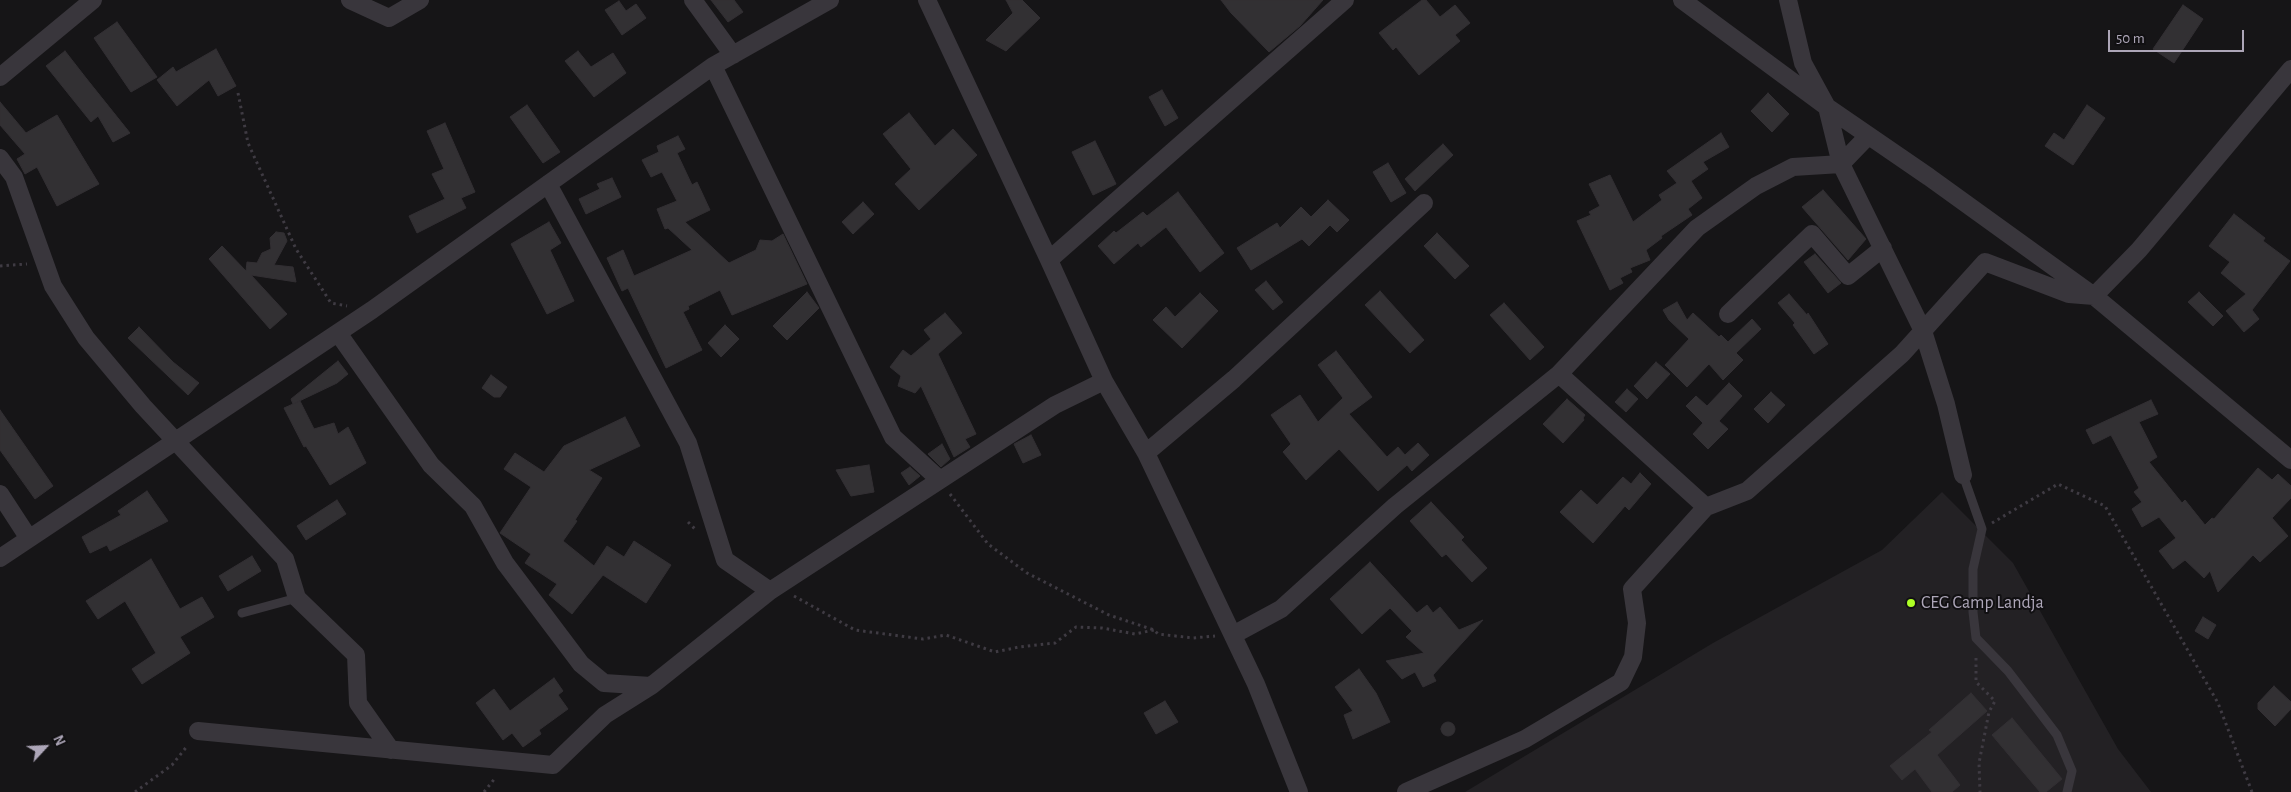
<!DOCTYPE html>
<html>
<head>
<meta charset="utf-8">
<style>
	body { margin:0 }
	#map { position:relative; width:2291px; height:792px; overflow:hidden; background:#161517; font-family:"Alegreya Sans",sans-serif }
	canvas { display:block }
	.north { position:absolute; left:20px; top:722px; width:50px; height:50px; -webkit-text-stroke:4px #111012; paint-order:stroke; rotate:65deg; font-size:14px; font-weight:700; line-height:20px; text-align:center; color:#ada6b8 }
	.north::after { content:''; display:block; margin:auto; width:18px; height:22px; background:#ada6b8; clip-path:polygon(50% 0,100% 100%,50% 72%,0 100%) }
	.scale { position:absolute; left:2108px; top:30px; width:136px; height:22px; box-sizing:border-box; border:2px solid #ada6b8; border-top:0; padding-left:6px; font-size:15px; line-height:18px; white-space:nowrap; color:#ada6b8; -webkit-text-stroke:4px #111012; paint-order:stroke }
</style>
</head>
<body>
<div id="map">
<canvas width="2291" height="792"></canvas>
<div class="north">N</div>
<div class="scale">50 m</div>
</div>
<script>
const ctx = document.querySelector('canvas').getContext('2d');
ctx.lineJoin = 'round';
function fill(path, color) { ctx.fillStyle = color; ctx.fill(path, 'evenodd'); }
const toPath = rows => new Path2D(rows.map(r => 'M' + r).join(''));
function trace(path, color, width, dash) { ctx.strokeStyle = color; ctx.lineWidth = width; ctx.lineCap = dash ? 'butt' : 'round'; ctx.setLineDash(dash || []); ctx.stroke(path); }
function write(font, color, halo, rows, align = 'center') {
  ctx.font = font + ' "Alegreya Sans",sans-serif'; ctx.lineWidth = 4; ctx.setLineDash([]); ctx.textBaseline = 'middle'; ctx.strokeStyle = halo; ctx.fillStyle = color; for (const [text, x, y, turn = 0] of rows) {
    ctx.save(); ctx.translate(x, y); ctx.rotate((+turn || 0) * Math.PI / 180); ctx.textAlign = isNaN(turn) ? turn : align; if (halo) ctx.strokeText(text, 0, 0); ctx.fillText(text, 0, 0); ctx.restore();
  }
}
const built = toPath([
	[1942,492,2013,563,2118,749,2151,792,1465,792,1713,643,1882,550]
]);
const building = toPath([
	[711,0,734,0,743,12,728,22,711,0],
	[1006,0,1022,0,1040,18,1006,51,986,40,1013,13,1006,0],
	[1221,0,1323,0,1300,26,1269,52,1231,13,1221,0],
	[1422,0,1426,0,1440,17,1455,5,1470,23,1455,35,1460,41,1419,75,1396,47,1393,50,1379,33,1422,0],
	[619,1,626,11,636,4,646,18,622,35,605,10,619,1],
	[2183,5,2203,19,2174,63,2153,49,2183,5],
	[117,22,157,77,131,92,94,38,117,22],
	[216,49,236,86,218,96,209,80,177,106,157,80,173,67,176,72,216,49],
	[65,51,86,78,130,133,113,142,98,116,91,122,46,66,65,51],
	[578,51,591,67,613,53,626,73,594,97,565,61,578,51],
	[1162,90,1178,118,1165,126,1149,97,1162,90],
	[1768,93,1789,114,1772,132,1751,111,1768,93],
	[0,102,26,133,57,115,99,184,57,206,37,167,25,174,17,159,25,154,0,125,0,102],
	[527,105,560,152,543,163,510,117,527,105],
	[2087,105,2105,118,2073,165,2045,146,2054,133,2064,140,2087,105],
	[909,113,935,146,953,129,977,155,919,210,895,184,911,169,883,134,909,113],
	[445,123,475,192,461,198,466,208,417,233,409,216,445,199,432,174,444,169,427,131,445,123],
	[1721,133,1729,147,1703,162,1708,169,1691,181,1702,198,1688,209,1692,215,1661,236,1662,238,1646,250,1650,260,1630,268,1632,272,1620,278,1623,283,1610,290,1577,221,1591,215,1589,212,1600,206,1589,184,1610,175,1633,222,1662,200,1659,195,1677,183,1667,171,1721,133],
	[678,136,685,149,677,153,692,185,697,182,710,210,685,222,729,263,756,250,760,240,772,241,783,234,807,284,732,315,720,290,688,306,689,309,683,312,702,350,666,368,628,288,622,291,607,258,623,250,634,276,692,250,668,228,665,229,657,209,677,201,662,172,651,177,642,160,659,152,657,146,678,136],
	[1095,141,1116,184,1093,195,1072,152,1095,141],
	[1443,144,1453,155,1415,191,1405,179,1443,144],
	[1388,163,1406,193,1391,202,1373,172,1388,163],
	[612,178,621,197,586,214,579,199,600,189,597,184,612,178],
	[1823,190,1866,239,1848,260,1802,207,1823,190],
	[1178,192,1224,253,1200,272,1166,227,1141,247,1138,243,1114,264,1098,246,1114,231,1116,233,1143,212,1147,216,1178,192],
	[1328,200,1349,220,1337,232,1330,225,1309,246,1302,239,1251,270,1237,248,1277,223,1280,228,1301,207,1311,217,1328,200],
	[863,202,874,214,853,234,842,222,863,202],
	[2234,214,2265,238,2263,241,2290,261,2252,310,2259,319,2244,332,2226,311,2246,294,2221,273,2230,262,2209,246,2234,214],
	[549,222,561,243,550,250,574,301,547,314,511,244,549,222],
	[276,232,284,233,287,241,274,265,293,267,296,282,251,275,287,314,270,329,209,259,222,246,246,271,247,262,257,263,262,253,271,249,270,238,276,232],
	[1437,233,1469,266,1455,279,1424,246,1437,233],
	[1815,254,1841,283,1828,293,1804,262,1815,254],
	[1266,281,1283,302,1273,310,1255,290,1266,281],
	[1380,291,1424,340,1410,353,1365,305,1380,291],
	[807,292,819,308,787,340,773,326,807,292],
	[2199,292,2223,316,2213,326,2188,302,2199,292],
	[1200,293,1218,311,1182,348,1153,320,1166,307,1175,317,1200,293],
	[1789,294,1807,315,1808,313,1828,344,1814,354,1793,325,1795,323,1778,303,1789,294],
	[1677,302,1687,320,1693,313,1719,337,1721,335,1728,342,1752,319,1761,329,1736,353,1743,360,1723,380,1709,364,1687,387,1665,365,1689,339,1669,320,1663,310,1677,302],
	[1504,303,1544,347,1530,360,1490,315,1504,303],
	[945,313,962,333,938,354,976,434,965,439,970,447,954,457,921,386,915,393,898,386,901,376,890,367,903,350,911,356,931,339,924,330,945,313],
	[725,325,739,339,721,357,708,343,725,325],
	[139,327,173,362,199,383,188,395,128,338,139,327],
	[1336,351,1372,397,1349,414,1387,457,1398,447,1405,455,1418,443,1429,455,1412,471,1407,465,1378,491,1339,449,1306,480,1283,452,1291,444,1271,415,1300,395,1318,422,1343,398,1318,365,1336,351],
	[338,361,348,374,337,383,293,404,291,399,338,361],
	[1656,362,1670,374,1647,399,1634,386,1656,362],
	[491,375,507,387,500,397,494,397,482,388,491,375],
	[1729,383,1742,396,1719,421,1728,429,1708,449,1693,434,1703,423,1686,406,1696,396,1707,406,1729,383],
	[1627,389,1638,399,1626,412,1615,402,1627,389],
	[1771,392,1785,405,1768,423,1754,409,1771,392],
	[1567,399,1585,415,1583,418,1584,420,1563,443,1543,424,1567,399],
	[2151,400,2158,414,2139,422,2157,457,2149,462,2182,503,2185,500,2205,525,2212,518,2214,519,2258,468,2272,480,2278,474,2291,486,2291,498,2272,518,2288,536,2260,562,2253,555,2218,592,2210,571,2204,578,2185,560,2173,569,2159,551,2176,538,2159,517,2142,527,2132,509,2142,502,2134,492,2139,488,2111,435,2093,444,2086,430,2151,400],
	[300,401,314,429,334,423,338,434,348,427,366,463,330,485,306,446,304,447,284,408,300,401],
	[0,410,53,486,35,499,0,450,0,410],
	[625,417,640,446,589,470,602,478,575,520,577,521,563,541,594,566,607,546,624,557,634,541,671,565,646,603,603,575,572,614,549,595,557,584,525,563,531,554,500,533,531,487,504,469,515,453,544,472,564,446,625,417],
	[1031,435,1041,455,1023,463,1014,444,1031,435],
	[942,444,950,459,941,467,928,454,942,444],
	[869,465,874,492,851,496,836,470,869,465],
	[910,467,920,476,909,485,901,473,910,467],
	[1640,473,1651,484,1629,510,1625,506,1593,543,1560,512,1581,490,1597,505,1623,477,1631,484,1640,473],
	[147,491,168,521,110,551,107,545,90,553,82,537,121,515,118,511,147,491],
	[337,500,346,514,306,540,297,526,337,500],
	[1431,502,1464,537,1461,540,1487,568,1472,582,1446,554,1442,557,1410,521,1431,502],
	[252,556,261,571,228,591,219,576,252,556],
	[151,559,180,609,202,597,214,617,180,637,190,653,142,684,132,669,156,653,125,601,98,619,86,601,151,559],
	[1370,562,1417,613,1427,605,1433,613,1440,607,1459,630,1483,620,1433,675,1436,681,1423,687,1415,672,1402,679,1386,661,1424,653,1406,637,1412,631,1390,608,1362,634,1330,599,1370,562],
	[2203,617,2216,625,2208,639,2195,631,2203,617],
	[1359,669,1376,693,1390,722,1353,739,1344,715,1353,711,1335,687,1359,669],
	[554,678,563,691,558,695,568,709,539,730,541,734,523,747,512,733,503,740,476,703,494,689,510,711,554,678],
	[2274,686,2291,702,2291,709,2275,726,2258,709,2258,703,2274,686],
	[1971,693,1987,711,1937,755,1960,785,1952,792,1932,792,1915,769,1902,780,1890,766,1932,732,1929,730,1971,693],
	[1165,701,1178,722,1156,734,1144,713,1165,701],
	[2012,718,2062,779,2046,792,2040,792,1992,735,2012,718],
	'1441 729a7 7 0 1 1 14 0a7 7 0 1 1-14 0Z'
]);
const path = toPath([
	[238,93,248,143,296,249,331,303,347,306],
	[0,266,27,264],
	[950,494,988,544,1027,573,1109,615,1154,630,1158,634,1193,638,1215,636],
	[688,522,697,531],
	[1992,523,2058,484,2105,506,2218,703,2252,792],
	[794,596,855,630,923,639,946,635,995,652,1019,647,1055,643,1076,627,1102,628,1135,634,1154,630],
	[1976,658,1976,682,1995,701,1989,712,1979,763,1980,792],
	[135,792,172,765,188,745],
	[484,792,496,777]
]);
const lane = toPath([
	[1963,475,1982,529,1973,569,1973,612,1976,638,2008,671,2057,735,2072,771,2067,792],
	[242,613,297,598]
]);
const street = toPath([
	[350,0,389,18,420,0],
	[693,0,733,55],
	[927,0,1049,260,1104,381,1146,453,1256,684,1299,792],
	[1682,0,1827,107,1929,177,2094,296,2291,460],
	[1788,0,1803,63,1827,107,1841,164,1923,331,1946,404,1963,475],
	[713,66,893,437,940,480],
	[0,77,93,0],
	[0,158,14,177,53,286,86,338,143,406,285,559,297,598,356,655,358,703,391,750],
	[548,184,688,443,725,560,770,591],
	[1049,260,1345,0],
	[1728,314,1812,234,1848,276,1883,248],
	[338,333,431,465,473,506,505,563,581,664,604,683,651,686],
	[1559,374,1706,507],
	[1146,453,1234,379,1424,203],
	[0,494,28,537],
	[0,558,372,310,713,66,830,0],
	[1233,635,1281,609,1395,506,1559,374,1697,228,1756,186,1793,167,1841,164,1868,136],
	[198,731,553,765,605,715,651,686,770,591,1055,405,1104,381],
	[1406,792,1525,739,1621,682,1633,657,1637,623,1632,589,1706,507,1747,491,1902,354,1985,262,2069,294,2094,296,2139,250,2291,69]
]);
const markers = [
	[1911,603,5,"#aeff25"]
];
const poiNames = [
	["CEG Camp Landja",1921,603]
];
fill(built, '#232124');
fill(building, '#323033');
trace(building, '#322f33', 1);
trace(path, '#3f3b43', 3, [2.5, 4]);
trace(lane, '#39363c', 9);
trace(street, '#39363c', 18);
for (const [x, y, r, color] of markers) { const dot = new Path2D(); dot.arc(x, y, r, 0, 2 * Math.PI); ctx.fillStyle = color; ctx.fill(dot); trace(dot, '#111012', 2); }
write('18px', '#ada6b8', '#111012', poiNames, 'left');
</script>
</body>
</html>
